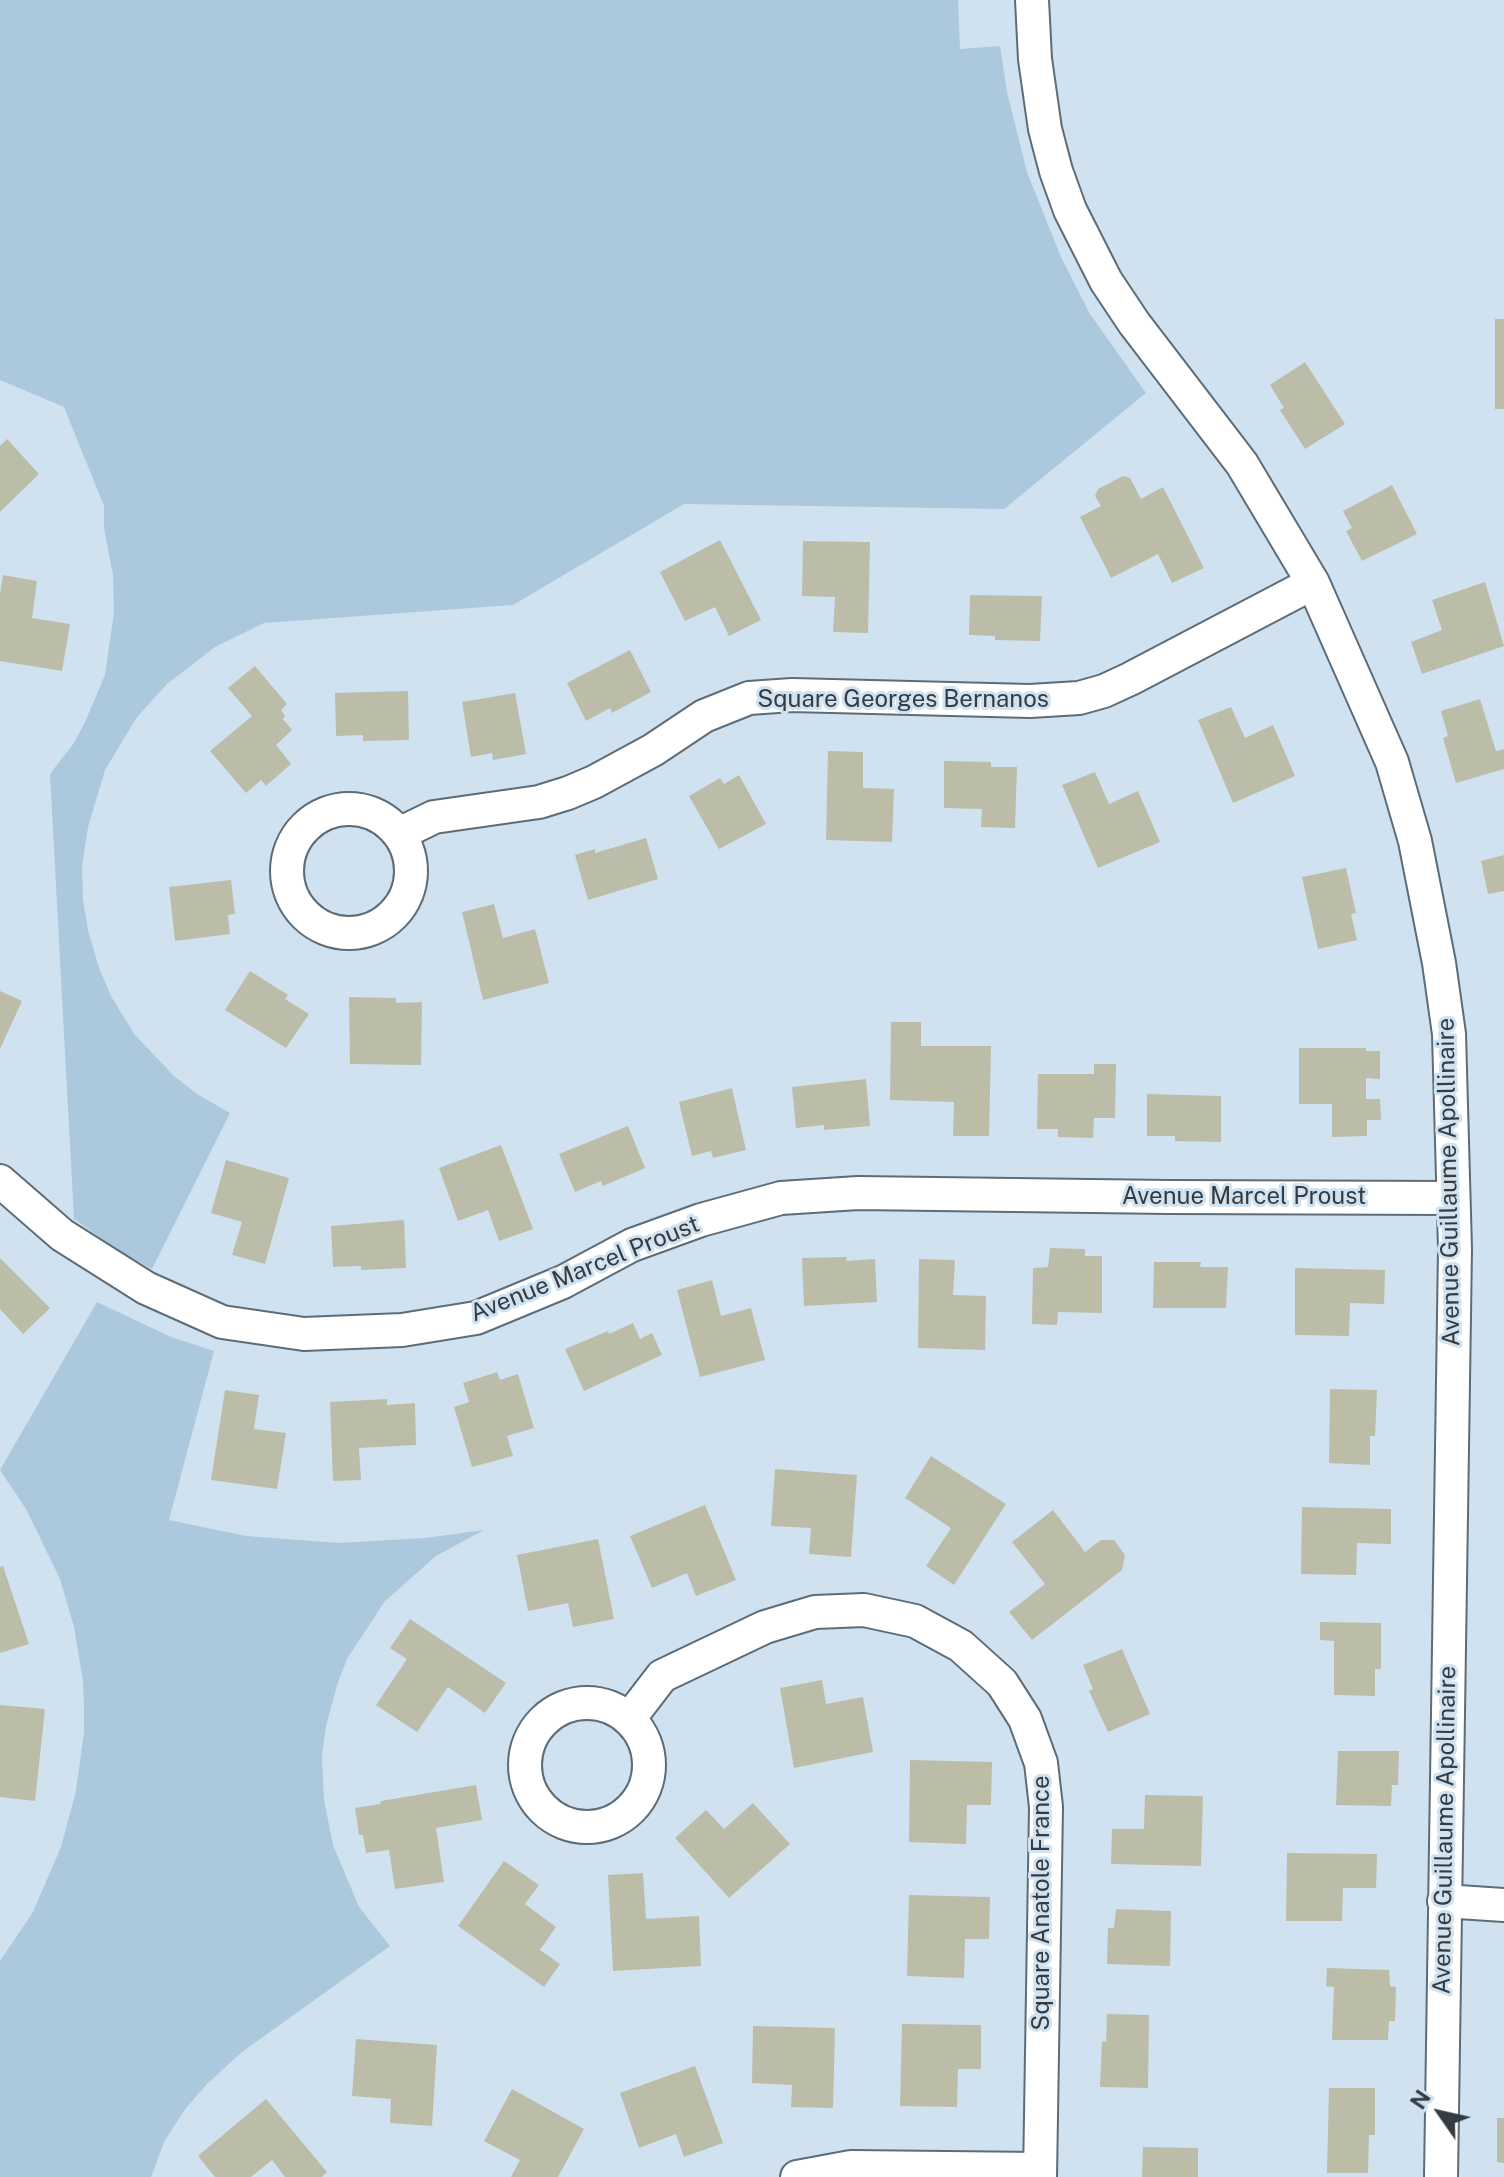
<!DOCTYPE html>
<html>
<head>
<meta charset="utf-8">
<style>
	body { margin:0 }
	#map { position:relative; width:1504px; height:2177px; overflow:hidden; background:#d0e2f0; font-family:"Public Sans",sans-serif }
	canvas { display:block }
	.north { position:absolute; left:1400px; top:2073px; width:80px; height:80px; -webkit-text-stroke:6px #d0e2f0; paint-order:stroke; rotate:304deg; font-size:22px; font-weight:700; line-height:32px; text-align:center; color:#343b41 }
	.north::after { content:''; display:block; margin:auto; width:28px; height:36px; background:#343b41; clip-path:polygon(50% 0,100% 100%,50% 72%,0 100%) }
</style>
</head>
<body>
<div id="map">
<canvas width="1504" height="2177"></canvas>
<div class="north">N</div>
</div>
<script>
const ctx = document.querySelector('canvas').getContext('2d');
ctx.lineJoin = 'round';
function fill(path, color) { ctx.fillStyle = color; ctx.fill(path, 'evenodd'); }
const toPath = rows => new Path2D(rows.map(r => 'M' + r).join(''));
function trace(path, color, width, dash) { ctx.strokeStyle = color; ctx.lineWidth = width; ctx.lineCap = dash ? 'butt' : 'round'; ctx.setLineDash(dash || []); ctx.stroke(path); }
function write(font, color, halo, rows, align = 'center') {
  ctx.font = font + ' "Public Sans",sans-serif'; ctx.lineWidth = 6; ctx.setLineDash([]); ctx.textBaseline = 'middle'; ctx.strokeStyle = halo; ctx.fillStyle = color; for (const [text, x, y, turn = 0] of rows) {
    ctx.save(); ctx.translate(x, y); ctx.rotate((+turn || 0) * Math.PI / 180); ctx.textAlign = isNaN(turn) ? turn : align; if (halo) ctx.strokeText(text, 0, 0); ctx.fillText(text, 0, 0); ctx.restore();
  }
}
const green = toPath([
	[0,0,958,0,960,49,1000,46,1007,92,1027,172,1061,257,1090,314,1146,393,1004,509,684,504,513,605,264,623,215,647,167,684,137,717,105,770,88,827,82,867,83,900,88,930,99,968,112,998,135,1035,174,1076,197,1094,230,1113,152,1269,122,1253,74,1219,50,774,74,743,85,722,105,675,114,613,113,575,104,528,104,506,64,407,0,380],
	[97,1302,171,1337,214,1351,169,1520,246,1536,339,1543,425,1538,484,1530,436,1556,385,1601,347,1659,338,1682,326,1726,322,1755,324,1800,333,1845,359,1907,390,1946,242,2052,207,2084,186,2108,165,2140,151,2177,0,2177,0,1961,33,1912,61,1847,76,1791,84,1732,84,1707,83,1681,74,1627,60,1579,26,1509,0,1470]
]);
const building = toPath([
	[1495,319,1504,319,1504,409,1495,409],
	[1305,362,1345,424,1305,449,1280,410,1284,408,1270,385],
	[7,439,39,474,0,512,0,446],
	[1123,476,1130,478,1141,499,1163,487,1204,568,1172,583,1158,554,1111,578,1080,517,1101,506,1095,496,1098,489],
	[1392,485,1417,534,1362,561,1346,531,1352,528,1343,511],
	[720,540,761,620,729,636,715,607,685,621,660,572],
	[803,541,870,542,868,633,833,632,835,597,802,596],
	[3,575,37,581,32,618,70,624,62,671,0,661,0,594],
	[1485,582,1504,646,1422,674,1411,642,1442,630,1432,600],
	[970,595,1042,596,1040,641,995,640,995,636,969,635],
	[630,650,651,692,612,713,610,708,586,721,567,683],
	[255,666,287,704,281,710,285,716,283,719,292,730,276,745,291,764,266,786,261,780,246,793,210,751,252,716,228,688],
	[408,691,409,740,363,741,363,735,336,736,335,693],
	[515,693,526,754,493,760,492,753,471,757,462,702],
	[1480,699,1496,751,1504,749,1504,769,1456,783,1443,738,1448,736,1441,711],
	[1231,707,1245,738,1273,725,1295,776,1233,803,1198,720],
	[828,751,863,752,863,788,894,789,892,842,826,840],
	[944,761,991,762,991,767,1017,767,1015,828,981,827,982,809,944,808],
	[1095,772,1109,804,1138,791,1160,842,1098,868,1062,785],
	[739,775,766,824,719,849,689,796,720,778,724,784],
	[646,838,658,879,588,900,575,855,595,849,595,853],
	[1504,855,1504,891,1488,894,1481,861],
	[1346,868,1356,913,1351,914,1357,940,1318,949,1302,877],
	[231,880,235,914,228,915,230,934,175,941,169,887],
	[494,904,503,938,535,929,549,983,483,1000,462,912],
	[250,971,288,995,285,999,309,1014,286,1048,225,1010],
	[0,991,22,1001,0,1049],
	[349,997,396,998,396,1003,422,1002,421,1065,350,1064],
	[891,1022,921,1022,921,1046,991,1046,989,1136,953,1136,954,1102,890,1100],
	[1299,1048,1366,1048,1366,1051,1380,1051,1380,1079,1366,1078,1366,1099,1380,1099,1381,1120,1367,1120,1367,1136,1332,1137,1332,1104,1299,1104],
	[1094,1064,1116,1064,1115,1118,1094,1118,1093,1138,1058,1137,1058,1129,1037,1129,1038,1074,1094,1074],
	[866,1079,870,1126,824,1130,824,1125,796,1128,792,1087],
	[732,1088,746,1150,713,1158,711,1151,692,1156,679,1102],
	[1147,1094,1221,1096,1221,1142,1175,1141,1175,1136,1147,1136],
	[628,1126,645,1168,603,1186,601,1181,575,1192,559,1154],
	[501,1145,533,1229,499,1241,488,1210,458,1221,439,1168],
	[226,1160,289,1178,265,1264,232,1255,242,1222,211,1213],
	[404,1220,406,1268,361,1270,361,1266,333,1267,331,1226],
	[1050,1248,1085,1249,1085,1256,1102,1256,1102,1313,1058,1312,1057,1325,1032,1324,1033,1268,1048,1267],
	[847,1257,846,1261,875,1259,877,1302,804,1306,802,1258],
	[0,1258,50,1308,23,1334,0,1309],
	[919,1259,955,1260,953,1295,986,1296,985,1350,918,1348],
	[1154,1262,1201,1262,1200,1267,1228,1267,1226,1308,1153,1308],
	[1295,1268,1385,1270,1384,1304,1350,1303,1349,1336,1295,1335],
	[712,1280,721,1316,751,1308,765,1360,700,1377,677,1290],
	[633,1323,640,1339,652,1333,662,1355,584,1391,565,1349,608,1331,609,1334],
	[497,1372,500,1380,518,1374,534,1428,507,1436,513,1456,472,1467,454,1407,469,1402,463,1383],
	[1330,1389,1377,1390,1375,1436,1370,1436,1370,1465,1329,1463],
	[225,1390,259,1395,254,1429,286,1433,277,1489,211,1480],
	[387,1399,387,1405,415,1403,416,1445,359,1448,361,1480,333,1481,330,1402],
	[931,1456,1006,1504,954,1585,926,1566,951,1528,905,1498],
	[775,1469,857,1475,851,1557,809,1554,811,1528,771,1526],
	[705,1505,736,1580,696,1596,687,1573,652,1588,630,1536],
	[1302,1507,1391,1509,1391,1544,1357,1543,1356,1575,1301,1574],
	[1053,1510,1085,1552,1101,1540,1114,1540,1125,1555,1122,1570,1032,1640,1009,1612,1045,1584,1012,1542],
	[598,1539,614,1619,573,1627,568,1603,528,1611,517,1555],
	[3,1566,29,1644,0,1653,0,1567],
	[410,1619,506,1683,485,1713,448,1687,417,1732,376,1705,407,1659,390,1648],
	[1320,1622,1381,1623,1381,1669,1375,1669,1375,1696,1334,1695,1334,1641,1320,1640],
	[1122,1649,1150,1714,1108,1732,1089,1691,1093,1689,1083,1665],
	[822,1680,826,1704,863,1697,873,1752,794,1768,780,1688],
	[0,1705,45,1709,35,1801,0,1797],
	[1338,1751,1399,1751,1398,1785,1392,1785,1391,1806,1336,1805],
	[910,1760,992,1762,991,1805,967,1805,966,1844,909,1842],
	[476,1785,482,1820,436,1828,444,1882,395,1889,389,1850,366,1853,363,1835,359,1835,355,1808,380,1804,381,1801],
	[1145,1795,1203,1796,1201,1866,1111,1864,1112,1829,1144,1829],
	[753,1803,790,1844,729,1898,675,1838,706,1810,724,1829],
	[1287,1853,1377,1854,1376,1888,1343,1888,1342,1921,1286,1921],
	[504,1861,539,1885,525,1904,556,1927,540,1950,560,1964,544,1987,458,1926],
	[643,1873,646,1919,699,1916,701,1966,613,1971,608,1875],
	[909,1895,990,1897,989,1939,965,1939,964,1978,907,1976],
	[1116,1909,1171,1911,1170,1966,1107,1964,1108,1928,1114,1928],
	[1327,1968,1389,1970,1390,1986,1396,1987,1395,2021,1389,2021,1388,2040,1332,2040,1334,1987,1326,1986],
	[1107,2014,1149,2015,1148,2088,1100,2087,1102,2041,1106,2042],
	[902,2024,981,2025,981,2069,958,2069,957,2107,900,2106],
	[753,2026,835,2028,833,2108,791,2107,792,2085,752,2083],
	[356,2039,437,2045,432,2126,390,2123,391,2099,352,2096],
	[695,2066,723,2143,684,2157,676,2134,639,2148,620,2093],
	[1329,2088,1375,2088,1375,2135,1369,2135,1368,2173,1327,2173],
	[512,2089,584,2129,558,2177,511,2177,520,2160,484,2141],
	[266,2099,327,2172,322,2177,285,2177,272,2160,251,2177,215,2177,198,2156],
	[1497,2118,1504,2118,1504,2163,1497,2162],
	[1143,2147,1198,2148,1198,2177,1142,2177]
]);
const street = toPath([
	[1032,0,1035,59,1045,129,1056,171,1070,210,1106,281,1134,323,1242,464,1313,583,1392,762,1415,841,1439,963,1449,1034,1455,1249,1441,2177],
	'287 871a62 62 0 1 1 124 0a62 62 0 1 1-124 0Z',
	[399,834,434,817,539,802,568,793,594,782,653,750,704,716,749,698,792,695,1030,701,1079,698,1104,691,1130,679,1313,583],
	[0,1181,62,1235,146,1288,222,1322,304,1334,402,1330,476,1318,563,1282,632,1245,701,1220,781,1198,858,1193,1169,1197,1452,1198],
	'525 1765a62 62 0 1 1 124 0a62 62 0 1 1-124 0Z',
	[629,1719,662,1676,765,1627,815,1612,864,1610,915,1621,961,1646,1002,1683,1025,1719,1041,1763,1046,1807,1040,2177],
	[1444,1901,1504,1905],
	[797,2177,851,2167,1040,2169]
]);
const streetNames = [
	["Square Georges Bernanos",903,700],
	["Avenue Guillaume Apollinaire",1449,1182,-91],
	["Avenue Marcel Proust",1244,1197],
	["Avenue Marcel Proust",585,1269,-22],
	["Avenue Guillaume Apollinaire",1445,1830,-89],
	["Square Anatole France",1042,1903,-90]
];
fill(green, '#acc8dd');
fill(building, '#bcbda9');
trace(street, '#5c6c78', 36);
trace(street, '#fff', 32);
write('24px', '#343b41', '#d0e2f0', streetNames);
</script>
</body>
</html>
